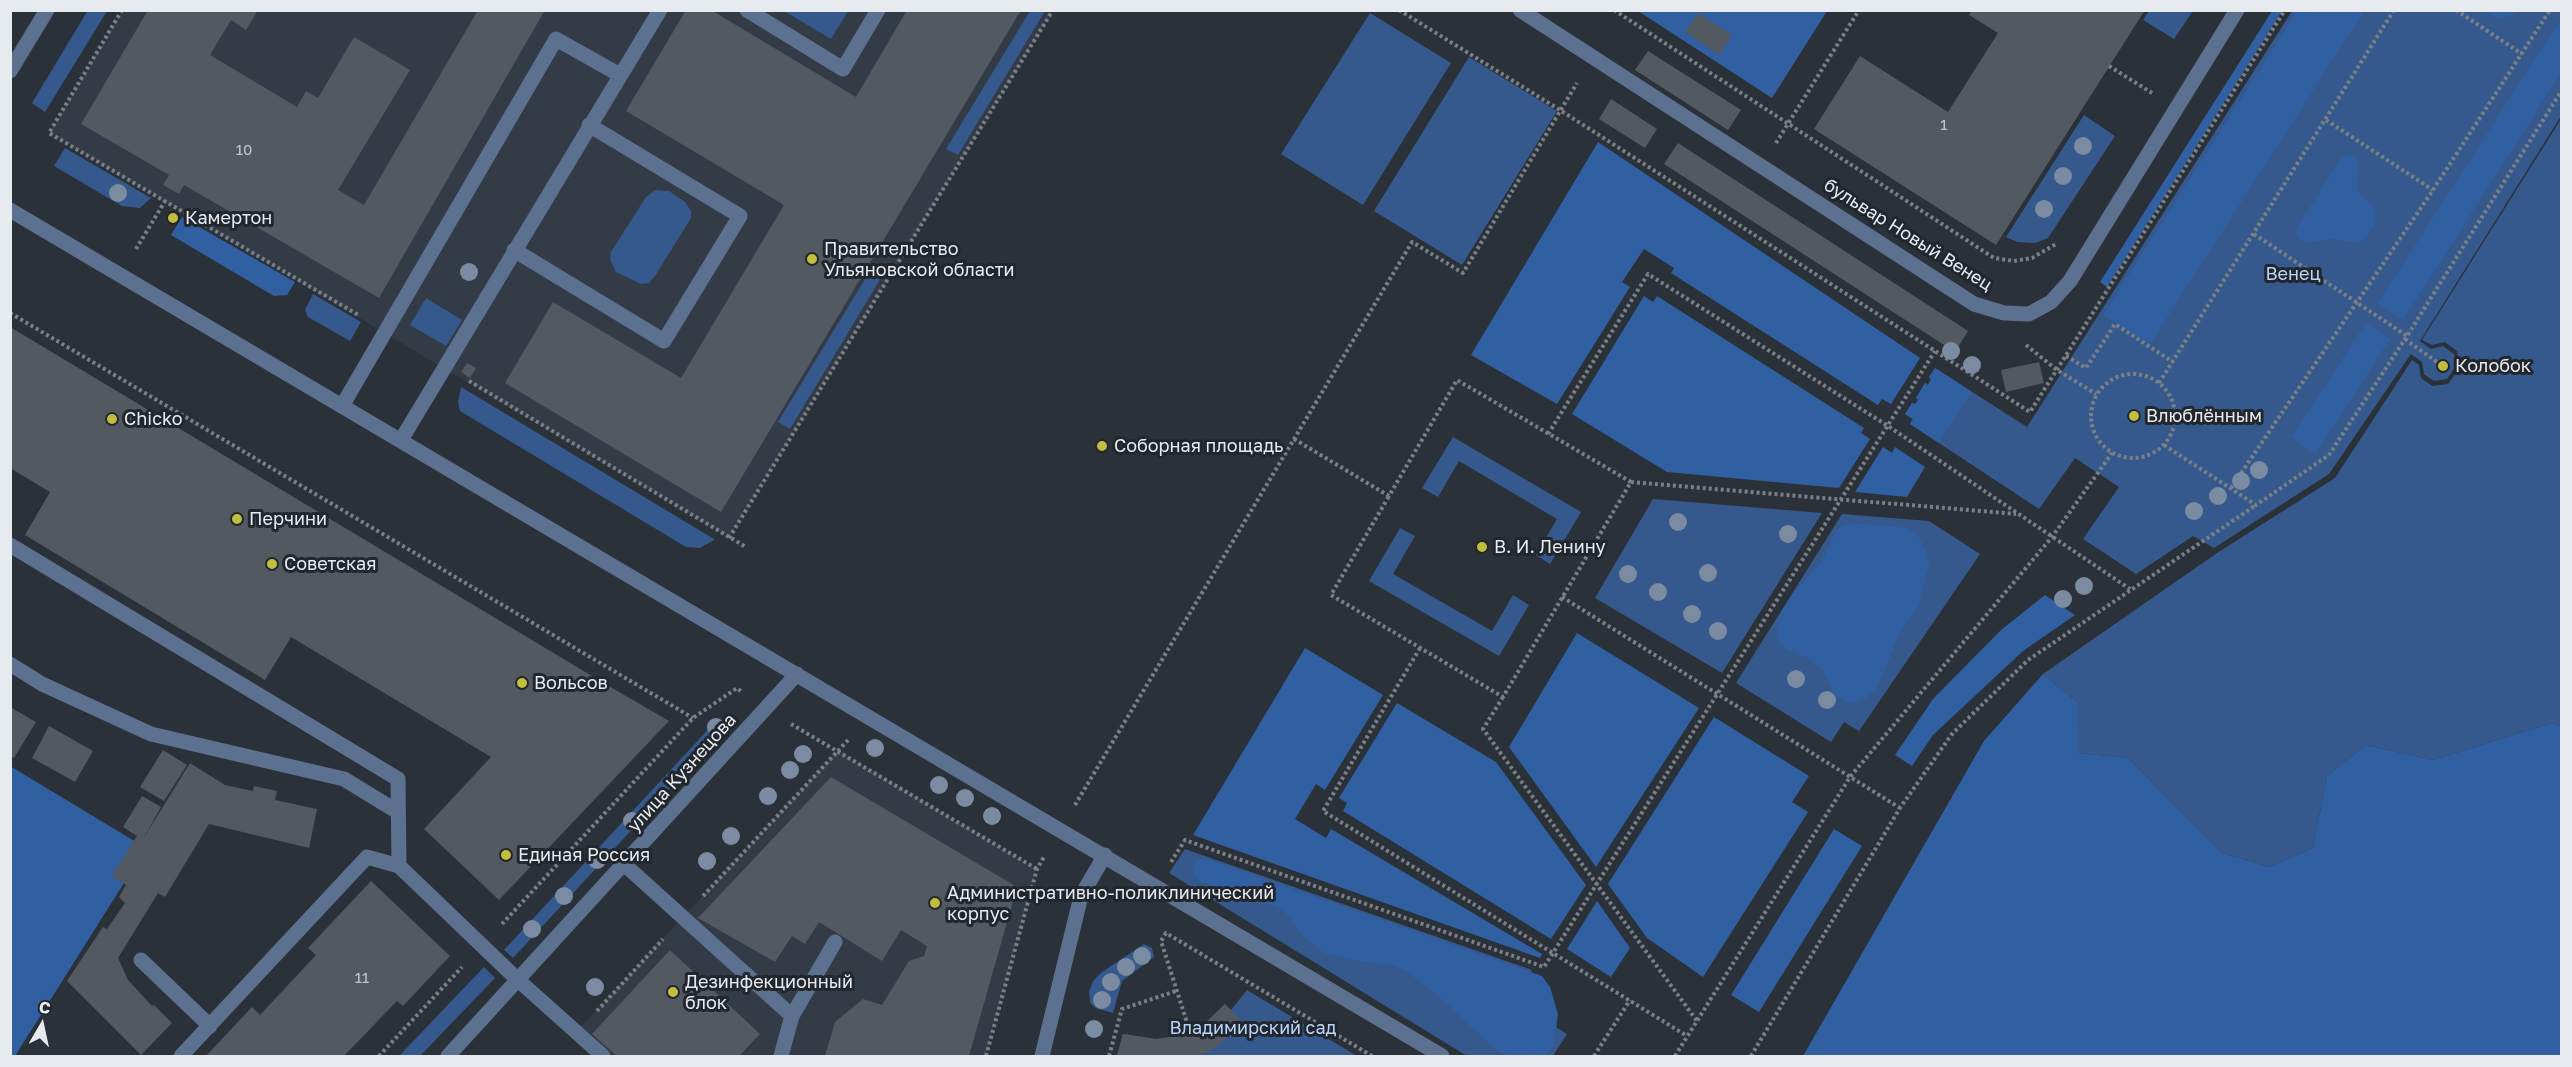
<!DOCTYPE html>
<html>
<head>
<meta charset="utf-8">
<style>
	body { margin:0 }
	#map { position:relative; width:2572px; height:1067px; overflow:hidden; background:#2b3138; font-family:"Golos Text",sans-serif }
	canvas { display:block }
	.frame { position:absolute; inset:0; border:12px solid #e7ebef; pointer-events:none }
	.north { position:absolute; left:12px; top:995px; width:60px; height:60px; -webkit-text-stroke:4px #22272e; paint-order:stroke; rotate:9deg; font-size:16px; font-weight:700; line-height:24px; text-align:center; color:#e7ebef }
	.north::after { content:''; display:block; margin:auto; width:21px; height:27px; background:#e7ebef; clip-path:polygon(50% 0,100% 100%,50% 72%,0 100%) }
</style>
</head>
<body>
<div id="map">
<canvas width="2572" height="1067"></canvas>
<div class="frame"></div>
<div class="north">С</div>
</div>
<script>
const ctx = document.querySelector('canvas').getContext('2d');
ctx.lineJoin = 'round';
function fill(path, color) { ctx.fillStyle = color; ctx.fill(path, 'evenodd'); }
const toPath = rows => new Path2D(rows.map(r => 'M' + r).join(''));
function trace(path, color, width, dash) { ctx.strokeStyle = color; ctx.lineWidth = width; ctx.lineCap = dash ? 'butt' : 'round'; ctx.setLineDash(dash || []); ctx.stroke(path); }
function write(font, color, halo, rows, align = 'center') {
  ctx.font = font + ' "Golos Text",sans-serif'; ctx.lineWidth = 6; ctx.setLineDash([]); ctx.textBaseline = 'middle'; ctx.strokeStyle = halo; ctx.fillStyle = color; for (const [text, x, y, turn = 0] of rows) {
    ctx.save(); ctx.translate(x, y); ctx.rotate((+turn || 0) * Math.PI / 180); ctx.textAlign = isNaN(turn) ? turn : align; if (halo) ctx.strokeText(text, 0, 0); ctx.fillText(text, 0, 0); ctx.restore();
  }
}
const built = toPath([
	[122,11,1053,11,729,538,49,133],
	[838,750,1037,869,986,1056,611,1056,580,1028]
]);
const green = toPath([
	[88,10,107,11,45,112,32,103],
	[784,11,848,11,831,39],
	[1030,11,1045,11,958,155,946,149],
	[2149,11,2149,10,2193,11,2174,39,2143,20],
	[2292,11,2561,11,2561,116,2420,341,2431,349,2443,346,2454,354,2456,366,2447,379,2434,381,2424,374,2422,362,2411,354,2329,474,2214,548,2193,536,2136,574,2083,539,2119,487,2075,458,2039,509,1910,424,1913,419,1905,414,1912,403,1915,404,1918,400,1916,398,1925,383,1928,385,1931,379,1929,377,1935,368,2027,427],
	[1370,13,1451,63,1363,205,1281,154],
	[1469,57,1557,111,1462,265,1374,211],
	[2084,115,2115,136,2048,238,2035,243,2017,242,2006,237],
	[2561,119,2561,726,2552,723,2433,760,2366,745,2327,776,2313,848,2269,867,2222,853,2128,758,2077,753,2077,702,2043,674,2217,553,2335,478,2412,360,2419,365,2421,378,2432,386,2448,384,2460,368,2457,351,2445,342,2432,345,2422,340],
	[65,148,151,198,140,208,122,206,54,166],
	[655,190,669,191,685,202,691,211,691,218,655,276,649,283,641,284,616,272,610,259,611,252,646,197],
	[870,271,881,278,790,429,778,422],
	[313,294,361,322,350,341,308,317,305,310],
	[426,298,462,320,446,346,410,325],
	[461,387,714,539,714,540,700,548,686,547,460,411,458,402],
	[1453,437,1581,512,1550,564,1536,555,1557,519,1459,461,1438,497,1422,488],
	[1653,499,1822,513,1722,673,1595,598],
	[1842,514,1929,521,1980,554,1859,731,1844,722,1831,742,1736,683],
	[1400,528,1415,536,1393,574,1492,631,1513,595,1529,605,1499,656,1369,581],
	[716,721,725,729,513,958,504,950],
	[1185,849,1532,970,1513,1000,1567,1034,1553,1056,1467,1056,1169,873],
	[1144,944,1152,948,1154,957,1122,981,1113,1013,1095,1008,1090,1002,1089,992,1093,981,1102,972],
	[484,967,495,978,420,1056,399,1056],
	[1247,990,1357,1056,1117,1056,1123,1034,1156,1039,1186,1035,1202,1026,1225,1004,1231,1010]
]);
const forest = toPath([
	[1638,11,1827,11,1772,98],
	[2272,11,2282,11,2107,287,2100,282],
	[2297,11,2364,11,2150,344,2103,315],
	[2484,11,2521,11,2504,18,2497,18],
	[2561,19,2561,73,2403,320,2378,303],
	[1598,142,1920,358,1891,404,1882,399,1878,405,1671,273,1674,268,1644,249,1622,282,1630,287,1557,404,1471,355],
	[2347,154,2354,157,2358,163,2357,191,2373,207,2376,218,2374,225,2366,237,2358,243,2333,239,2308,242,2300,239,2296,233,2299,224,2342,158],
	[182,217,295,282,287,295,274,296,171,235],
	[1644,296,1653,302,1657,296,1864,428,1861,433,1870,439,1839,488,1667,472,1572,414],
	[2366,323,2390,339,2315,454,2291,437],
	[1935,368,1972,392,1939,443,1910,424,1913,419,1905,414,1912,403,1915,404,1918,400,1916,398,1925,383,1928,385,1931,379,1929,377],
	[1883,447,1892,453,1895,447,1925,467,1907,497,1855,492],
	[1852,523,1908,528,1918,536,1927,553,1929,565,1918,606,1899,635,1876,689,1865,699,1850,704,1834,694,1823,670,1808,658,1786,649,1779,643,1777,623,1780,614,1793,594,1822,561,1836,531,1842,526],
	[2045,595,2075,615,2023,651,1933,735,1912,766,1895,755,1933,699,2001,630],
	[1577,633,1699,708,1596,867,1509,747],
	[1305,648,1383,695,1325,790,1316,784,1295,819,1326,838,1331,829,1542,954,1540,958,1193,835],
	[2043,674,2077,702,2078,753,2128,758,2222,853,2269,867,2313,848,2327,776,2366,745,2433,760,2552,723,2561,726,2561,1056,1803,1056,1984,741],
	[1397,703,1496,762,1586,885,1551,939,1343,811,1347,803,1339,798],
	[1714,717,1809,776,1792,802,1808,812,1703,977,1647,938,1608,884],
	[10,766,146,848,15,1056,10,1056],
	[1834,829,1862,846,1759,1012,1731,995],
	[1207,859,1542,976,1550,987,1558,1014,1554,1045,1545,1056,1506,1056,1491,1045,1432,990,1404,970,1390,965,1354,960,1324,953,1301,934,1283,909,1217,889,1199,880,1193,874,1193,866,1199,860],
	[1597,901,1630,948,1611,977,1567,949]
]);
const building = toPath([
	[148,10,258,10,246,30,231,20,210,55,297,107,306,91,318,98,354,37,410,70,338,190,364,205,478,10,545,10,379,298,184,185,179,194,163,185,169,175,81,124],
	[686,10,711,10,856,97,907,10,1021,10,721,512,505,383,553,302,681,378,784,205,626,111],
	[1972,10,2145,10,1996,245,1814,129,1860,56,1948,112,1998,33,1969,15],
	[1698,13,1732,35,1719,55,1685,32],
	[1648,51,1741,110,1728,130,1635,70],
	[1611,99,1657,129,1645,148,1599,119],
	[1678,143,1968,331,1955,352,1664,164],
	[10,327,607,685,669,721,499,900,424,829,491,757,291,637,265,680,25,535,50,492,10,468],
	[2039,362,2044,383,2006,392,2001,370],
	[467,363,476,368,470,378,461,372],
	[10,707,36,722,14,758,10,756],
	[49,726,93,751,75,782,32,758],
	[163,750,187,765,164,801,140,787],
	[190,763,225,785,253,791,254,786,277,791,275,800,317,809,309,848,209,824,165,897,158,893,118,958,128,980,152,1006,154,1005,172,1023,141,1055,67,981,103,927,107,929,125,903,119,897,126,885,112,876,137,836,123,827,142,796,161,807,143,839],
	[831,777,1017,887,969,1056,825,1056,835,1022,863,999,882,1005,909,961,924,956,927,946,901,930,882,961,819,922,805,944,792,936,775,962,698,918],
	[371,881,450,956,403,1006,397,1001,344,1056,206,1056,252,1007,260,1015,316,955,308,948],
	[670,950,760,1034,739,1056,617,1056,592,1034],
	[1225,1004,1243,1023,1215,1048,1197,1056,1117,1056,1123,1034,1156,1039,1186,1035,1202,1026]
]);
const path = toPath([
	[122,10,49,133,360,316],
	[1399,10,1560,110,2030,412,2285,10],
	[1614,10,1994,258,2014,261,2032,258,2056,244],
	[2456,10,2522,54],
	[2109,66,2152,93],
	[2326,120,2433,190],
	[1776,143,1859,10],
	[2254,234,2407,336],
	[136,249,165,201],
	[10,313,693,718],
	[2405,339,2437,362],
	[2026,345,2057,370,2096,394],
	[2066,356,2086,368,2115,324,2173,362],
	'2091 416a42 42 0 1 1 84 0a42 42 0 1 1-84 0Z',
	[469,381,746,547],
	[2159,383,2394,10],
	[1548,434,1648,274,1888,426,2130,589],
	[1294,439,1389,496,1457,380,1631,482,1503,697,1331,595,1389,496],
	[2164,445,2256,505,2329,455,2407,336,2562,90],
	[1631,482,2016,514],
	[2231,488,2433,190,2550,10],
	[729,538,1053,10],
	[1562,597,1900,808],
	[1420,648,1323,811,1687,1036],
	[1503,697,1483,729,1697,1021],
	[791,724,1037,869],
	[1075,805,1412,242,1463,273,1577,83],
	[1171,862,1185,840,1544,967,1935,351],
	[703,896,849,739],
	[502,924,693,718,737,688,742,692],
	[597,1011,663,939],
	[1190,1032,1161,941,1166,933,1372,1056],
	[379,1056,462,967],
	[986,1056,1037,869,1045,855],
	[1109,1056,1122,1009,1176,991],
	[1594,1056,1630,1000],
	[1675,1056,1850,777,2052,537,2112,453],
	[1751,1056,1900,808,1952,734,2028,660,2256,505]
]);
const minor = toPath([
	[747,10,843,69,878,10],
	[1520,10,1974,304,2004,313,2029,314,2051,302,2070,281,2237,10],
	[10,71,47,10],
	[10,210,1442,1056],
	[514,250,664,341,740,216,589,125],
	[342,406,556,39,620,75],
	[401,440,660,10],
	[10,545,398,779,399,866],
	[10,664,42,684,151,734,344,779,398,812],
	[625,865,792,1016,835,942],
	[141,960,210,1026],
	[181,1056,367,857,399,866,518,980,603,1056],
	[448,1056,797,674],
	[781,1056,792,1016],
	[1042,1056,1081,896,1105,855]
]);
const trees = [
	[2083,146],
	[2063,176],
	[118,193],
	[2044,209],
	[469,272],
	[1951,351],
	[1972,365],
	[2259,470],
	[2241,481],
	[2218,496],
	[2194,511],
	[1678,522],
	[1788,534],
	[1708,573],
	[1628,574],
	[2084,586],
	[1658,592],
	[2063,599],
	[1692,614],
	[1718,631],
	[1796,679],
	[1827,700],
	[716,727],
	[875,748],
	[803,754],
	[790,770],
	[939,785],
	[768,796],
	[965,798],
	[992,816],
	[632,821],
	[731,836],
	[597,860],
	[707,861],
	[564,896],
	[532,929],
	[1142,956],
	[1126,967],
	[1111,982],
	[595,987],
	[1102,1000],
	[1094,1029]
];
const markers = [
	[173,218,6,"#c1bd3f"],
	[812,259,6,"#c1bd3f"],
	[2443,366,6,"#c1bd3f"],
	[2134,416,6,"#c1bd3f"],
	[112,419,6,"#c1bd3f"],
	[1102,446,6,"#c1bd3f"],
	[237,519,6,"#c1bd3f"],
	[1482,547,6,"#c1bd3f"],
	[272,564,6,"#c1bd3f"],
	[522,683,6,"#c1bd3f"],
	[506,855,6,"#c1bd3f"],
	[935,903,6,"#c1bd3f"],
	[673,992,6,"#c1bd3f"]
];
const numberNames = [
	["1",1944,125],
	["10",244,150],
	["11",362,978]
];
const poiNames = [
	["Камертон",185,218],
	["Правительство",824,249],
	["Ульяновской области",824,270],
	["Колобок",2455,366],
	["Влюблённым",2146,416],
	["Chicko",124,419],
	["Соборная площадь",1114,446],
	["Перчини",249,519],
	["В. И. Ленину",1494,547],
	["Советская",284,564],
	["Вольсов",534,683],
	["Единая Россия",518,855],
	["Административно-поликлинический",947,893],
	["корпус",947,914],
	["Дезинфекционный",685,982],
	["блок",685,1003]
];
const streetNames = [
	["бульвар Новый Венец",1908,235,32],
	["улица Кузнецова",682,773,-48]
];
const parkNames = [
	["Венец",2293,274],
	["Владимирский сад",1253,1028]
];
fill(built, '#333b47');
fill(green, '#35598d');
fill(forest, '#3160a2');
fill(building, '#535961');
trace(path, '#7b8085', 4, [3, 3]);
trace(minor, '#5c718f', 15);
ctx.fillStyle = '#7a8ba2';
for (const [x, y] of trees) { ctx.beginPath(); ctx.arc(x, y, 9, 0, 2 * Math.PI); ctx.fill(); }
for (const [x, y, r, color] of markers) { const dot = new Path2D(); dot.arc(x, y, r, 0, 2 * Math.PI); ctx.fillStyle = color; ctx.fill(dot); trace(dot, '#22272e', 2); }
write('15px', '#c2c6cc', null, numberNames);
write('18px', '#e7ebef', '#22272e', poiNames, 'left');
write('18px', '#e7ebef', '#22272e', streetNames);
write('18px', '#bad4f9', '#22272e', parkNames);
</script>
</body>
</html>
